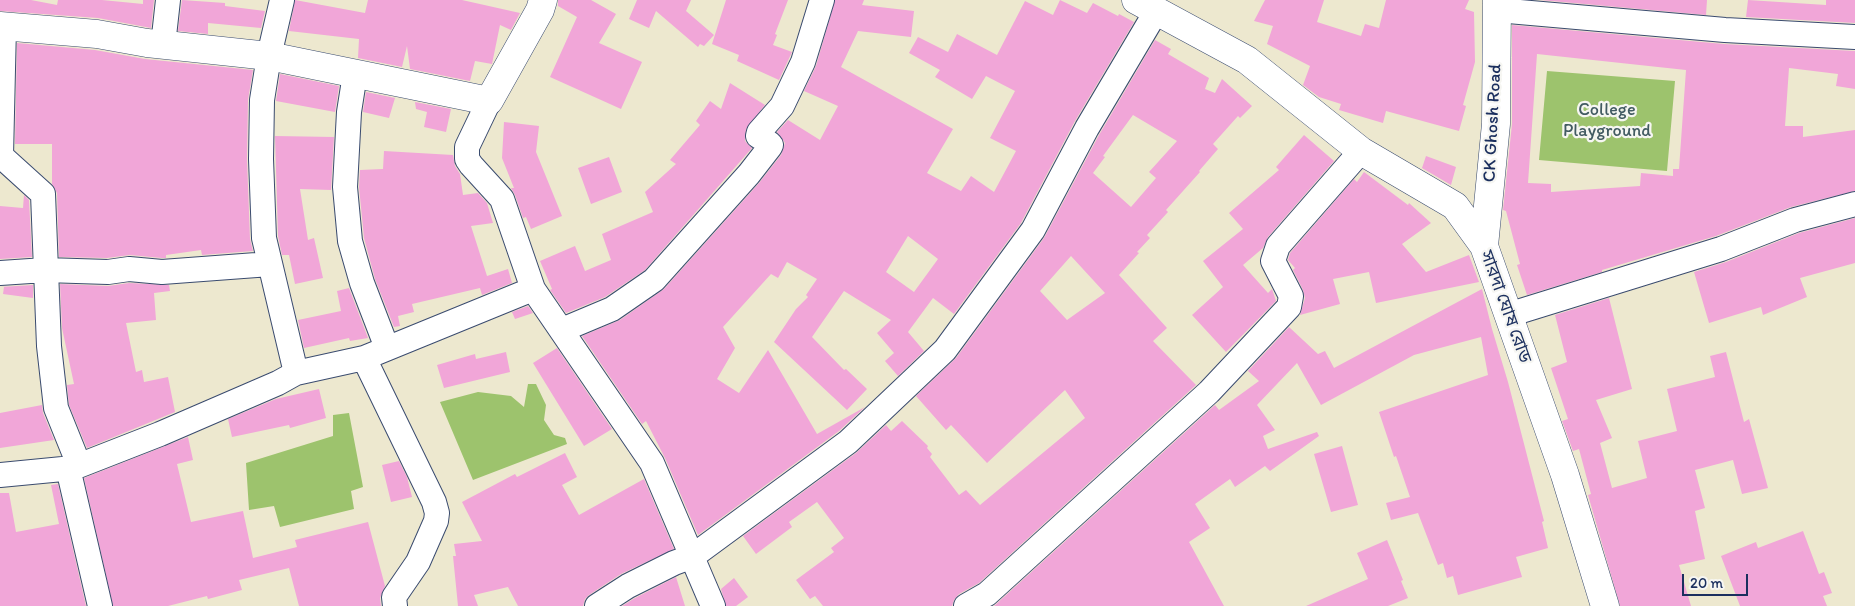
<!DOCTYPE html>
<html>
<head>
<meta charset="utf-8">
<style>
	body { margin:0 }
	#map { position:relative; width:1855px; height:606px; overflow:hidden; background:#ede8cf; font-family:Itim,sans-serif }
	canvas { display:block }
	.scale { position:absolute; left:1682px; top:574px; width:66px; height:22px; box-sizing:border-box; border:2px solid #1b2f5e; border-top:0; padding-left:6px; font-size:15px; line-height:18px; white-space:nowrap; color:#1b2f5e; -webkit-text-stroke:4px #f6f6f2; paint-order:stroke }
</style>
</head>
<body>
<div id="map">
<canvas width="1855" height="606"></canvas>
<div class="scale">20 m</div>
</div>
<script>
const ctx = document.querySelector('canvas').getContext('2d');
ctx.lineJoin = 'round';
function fill(path, color) { ctx.fillStyle = color; ctx.fill(path, 'evenodd'); }
const toPath = rows => new Path2D(rows.map(r => 'M' + r).join(''));
function trace(path, color, width, dash) { ctx.strokeStyle = color; ctx.lineWidth = width; ctx.lineCap = dash ? 'butt' : 'round'; ctx.setLineDash(dash || []); ctx.stroke(path); }
function write(font, color, halo, rows, align = 'center') {
  ctx.font = font + ' Itim,"Noto Sans Bengali",sans-serif'; ctx.lineWidth = 4.5; ctx.setLineDash([]); ctx.textBaseline = 'middle'; ctx.strokeStyle = halo; ctx.fillStyle = color; for (const [text, x, y, turn = 0] of rows) {
    ctx.save(); ctx.translate(x, y); ctx.rotate((+turn || 0) * Math.PI / 180); ctx.textAlign = isNaN(turn) ? turn : align; if (halo) ctx.strokeText(text, 0, 0); ctx.fillText(text, 0, 0); ctx.restore();
  }
}
const green = toPath([
	[1547,71,1675,81,1667,171,1539,160],
	[528,384,536,384,546,405,544,420,554,435,565,438,567,444,473,480,440,402,478,392,511,396,524,407],
	[349,413,363,487,351,491,354,509,280,527,274,506,249,510,246,463,333,436,333,415]
]);
const building = toPath([
	[0,0,31,0,57,5,58,0,102,0,143,4,143,0,154,0,151,28,98,18,0,11],
	[182,0,225,3,225,6,265,11,261,28,208,23,208,34,178,31],
	[295,0,365,13,368,0,462,0,520,13,511,30,500,25,492,64,475,61,470,81,410,69,407,46,402,67,358,58,359,39,289,31],
	[558,0,591,0,616,14,599,43,642,62,621,109,550,77,577,17,558,6],
	[637,0,691,0,686,11,714,35,704,46,700,44,698,47,656,11,649,28,629,19],
	[726,0,788,0,775,34,777,35,773,45,792,52,779,80,737,61,739,55,712,44],
	[835,0,864,0,862,5,914,11,911,37,858,31,841,67,953,129,927,173,961,191,971,176,994,192,1016,151,990,138,1015,91,986,76,972,99,935,77,940,70,909,53,918,37,948,52,957,34,997,55,1025,1,1053,15,1060,0,1087,13,1093,3,1118,16,1119,14,1134,22,1075,121,1021,223,954,314,933,298,908,332,924,351,898,376,885,361,894,353,877,333,891,320,844,291,812,337,844,370,846,369,867,389,847,410,774,342,796,309,808,297,806,295,817,279,787,262,778,278,771,274,723,327,735,348,717,379,739,393,768,350,817,434,865,407,839,431,698,535,665,458,646,421,642,424,582,336,620,320,664,289,759,183,781,155,785,143,777,132,788,120,820,140,838,106,804,91,816,66],
	[908,236,938,259,914,292,886,272],
	[1265,0,1324,0,1317,22,1361,36,1365,24,1379,28,1386,0,1469,0,1465,9,1474,12,1475,62,1463,105,1466,106,1459,131,1386,111,1383,123,1339,110,1341,104,1319,97,1303,85,1310,66,1267,44,1273,26,1254,21],
	[1540,0,1707,0,1706,15],
	[1748,0,1826,5,1826,0,1855,0,1855,23,1746,17],
	[1512,25,1724,44,1855,51,1855,89,1836,86,1838,74,1789,68,1785,126,1803,126,1803,137,1855,130,1855,191,1791,207,1716,236,1602,270,1602,272,1527,295,1517,265,1520,264,1506,211,1503,210,1512,124],
	[1537,54,1686,70,1679,169,1673,169,1673,176,1641,173,1640,186,1551,192,1551,184,1528,183],
	[1155,40,1171,49,1168,54,1209,78,1205,89,1215,93,1222,79,1252,106,1240,118,1238,116,1213,144,1218,149,1199,171,1200,172,1166,210,1168,212,1147,235,1150,238,1137,252,1139,253,1119,275,1167,328,1153,341,1196,385,979,583,959,594,954,600,952,606,823,606,815,596,810,599,796,580,834,552,831,548,844,538,817,502,789,522,792,527,756,554,743,536,856,453,886,425,891,431,902,421,928,446,927,448,932,454,930,457,959,495,966,490,980,505,1085,418,1065,390,987,463,951,425,946,430,916,396,956,358,1044,238,1099,135],
	[1133,115,1177,141,1149,172,1156,178,1131,207,1093,173,1105,157,1103,156],
	[1071,256,1105,293,1067,320,1040,291],
	[17,43,95,50,145,59,253,70,248,100,247,159,250,239,253,251,202,255,201,250,166,255,166,258,162,258,130,255,107,258,59,257,57,193,52,184,52,144,15,144],
	[280,74,339,86,335,112,276,101],
	[730,83,765,105,746,129,745,141,752,148,645,270,605,297,566,313,550,290,552,289,540,261,575,246,585,271,611,260,602,234,653,212,645,192,676,164,670,160,700,125,696,121,710,101,721,109],
	[366,92,395,98,389,118,363,112],
	[415,102,451,109,446,132,424,127,427,112,416,109],
	[504,122,539,126,536,152,562,216,531,229,526,217,523,218,515,195,511,188,514,188,502,158],
	[1304,135,1334,161,1268,237,1263,248,1243,265,1268,293,1272,289,1276,301,1226,352,1192,315,1223,287,1203,261,1243,229,1229,213,1279,170,1276,167],
	[275,136,334,137,331,190,300,189,308,240,314,238,323,278,295,284,289,255,282,255,278,236],
	[384,151,453,155,455,166,460,174,463,195,478,193,487,203,493,223,471,226,487,276,508,269,512,283,482,295,480,288,412,304,414,312,398,316,400,326,394,327,375,279,364,238,359,187,360,170,383,169],
	[1426,156,1456,167,1451,185,1422,168],
	[609,157,622,192,591,204,578,168],
	[1364,172,1408,205,1409,203,1431,223,1402,244,1426,272,1469,255,1479,282,1376,303,1369,272,1333,279,1340,304,1300,315,1305,298,1303,290,1293,270,1295,268,1288,260,1290,253,1354,179,1357,182],
	[24,195,29,200,32,257,0,259,0,206,23,208],
	[1855,218,1855,263,1800,278,1807,297,1763,315,1761,307,1709,323,1694,272,1726,262,1799,233],
	[129,283,169,285,170,291,154,293,156,320,126,323,136,372,142,370,144,382,168,377,175,412,87,448,69,405,67,385,74,384,62,328,60,284,108,286],
	[33,285,33,298,3,294,4,287,0,287],
	[349,288,368,338,350,341,349,338,304,348,298,320,341,311,337,291],
	[1482,289,1492,329,1508,382,1544,521,1542,522,1548,548,1516,557,1522,577,1458,595,1453,576,1447,578,1443,563,1438,565,1418,513,1391,520,1386,503,1410,497,1396,456,1394,457,1379,412,1488,375,1481,337,1414,355,1321,405,1297,363,1257,405,1275,430,1263,436,1268,449,1317,432,1319,436,1270,471,1265,466,1235,487,1230,479,1195,504,1210,528,1189,542,1224,606,994,606,1215,405,1219,410,1259,381,1248,371,1289,327,1318,354,1325,351,1334,368],
	[1609,298,1632,389,1596,400,1612,438,1600,443,1612,488,1647,478,1638,441,1677,431,1667,389,1715,377,1710,356,1726,352,1744,422,1749,419,1768,488,1742,494,1733,460,1695,470,1705,508,1695,511,1705,559,1679,565,1691,606,1620,606,1588,495,1591,494,1579,449,1573,451,1562,421,1568,419,1551,368,1567,362,1555,315],
	[528,306,533,313,515,319,512,312],
	[557,348,612,429,584,446,533,363],
	[506,352,510,372,444,388,437,365,475,354,476,359],
	[319,389,326,418,290,428,289,425,232,437,228,419,276,399],
	[42,405,43,413,54,440,0,448,0,413],
	[188,437,193,460,177,464,191,522,243,511,253,558,297,547,295,540,368,522,385,586,380,598,381,606,299,606,289,568,239,580,242,590,208,599,207,596,168,606,113,606,84,478],
	[1342,446,1358,505,1331,512,1314,454],
	[565,453,577,477,562,485,579,515,644,479,674,549,621,574,589,595,585,599,583,606,518,606,508,587,474,595,478,606,458,606,453,556,456,556,454,544,482,541,462,502,515,474,517,477],
	[399,461,407,477,412,497,391,502,382,465],
	[58,484,86,606,0,606,0,493,9,493,16,532,59,524,51,485],
	[1803,531,1819,574,1824,572,1832,593,1823,596,1827,606,1740,606,1721,556,1756,542,1758,548],
	[1387,540,1403,580,1401,581,1408,598,1388,606,1306,606,1368,579,1357,553],
	[676,577,685,606,622,606,635,598],
	[734,578,748,597,736,606,726,606,721,589]
]);
const street = toPath([
	[282,0,269,56,262,100,261,159,264,238,296,373],
	[1497,10,1725,30,1855,37],
	[4,26,1,156,43,194,49,346,56,408,79,465],
	[163,45,168,0],
	[355,74,349,112,345,187,350,241,362,283,387,348],
	[489,101,467,147,467,159,471,165,502,199,533,289,652,463,713,606],
	[0,273,45,270,108,272,129,269,162,272,270,264],
	[1508,315,1721,249,1795,220,1855,204],
	[562,330,612,309,654,280,749,174,770,147,771,145,769,143,758,136,759,132,782,106,803,62,822,0],
	[364,358,434,502,437,513,436,521,418,562,394,597,395,606],
	[68,468,100,606],
	[0,475,73,468,160,434,278,383,296,373,364,358,533,289],
	[597,606,628,586,674,563,693,556,848,442,945,350,1033,230,1087,128,1157,10],
	[966,606,987,594,1209,392,1289,307,1291,296,1273,261,1278,246,1361,151]
]);
const secondary = toPath([
	[1136,0,1247,60,1361,151,1455,206,1484,246,1565,475,1605,606],
	[0,26,97,34,147,43,269,56,489,101,540,10,543,0],
	[1484,246,1496,124,1497,0]
]);
const parkNames = [
	["College",1607,110],
	["Playground",1607,131]
];
const streetNames = [
	["CK Ghosh Road",1493,123,-87],
	["সারদা ঘোষ রোড",1505,307,70]
];
fill(green, '#9dc36d');
fill(building, '#f1a6d8');
trace(street, '#3a4b6f', 26);
trace(secondary, '#3a4b6f', 29);
trace(street, '#fff', 24);
trace(secondary, '#fff', 28);
write('18px', '#425b62', '#f6f6f2', parkNames);
write('18px', '#1b2f5e', '#f6f6f2', streetNames);
</script>
</body>
</html>
